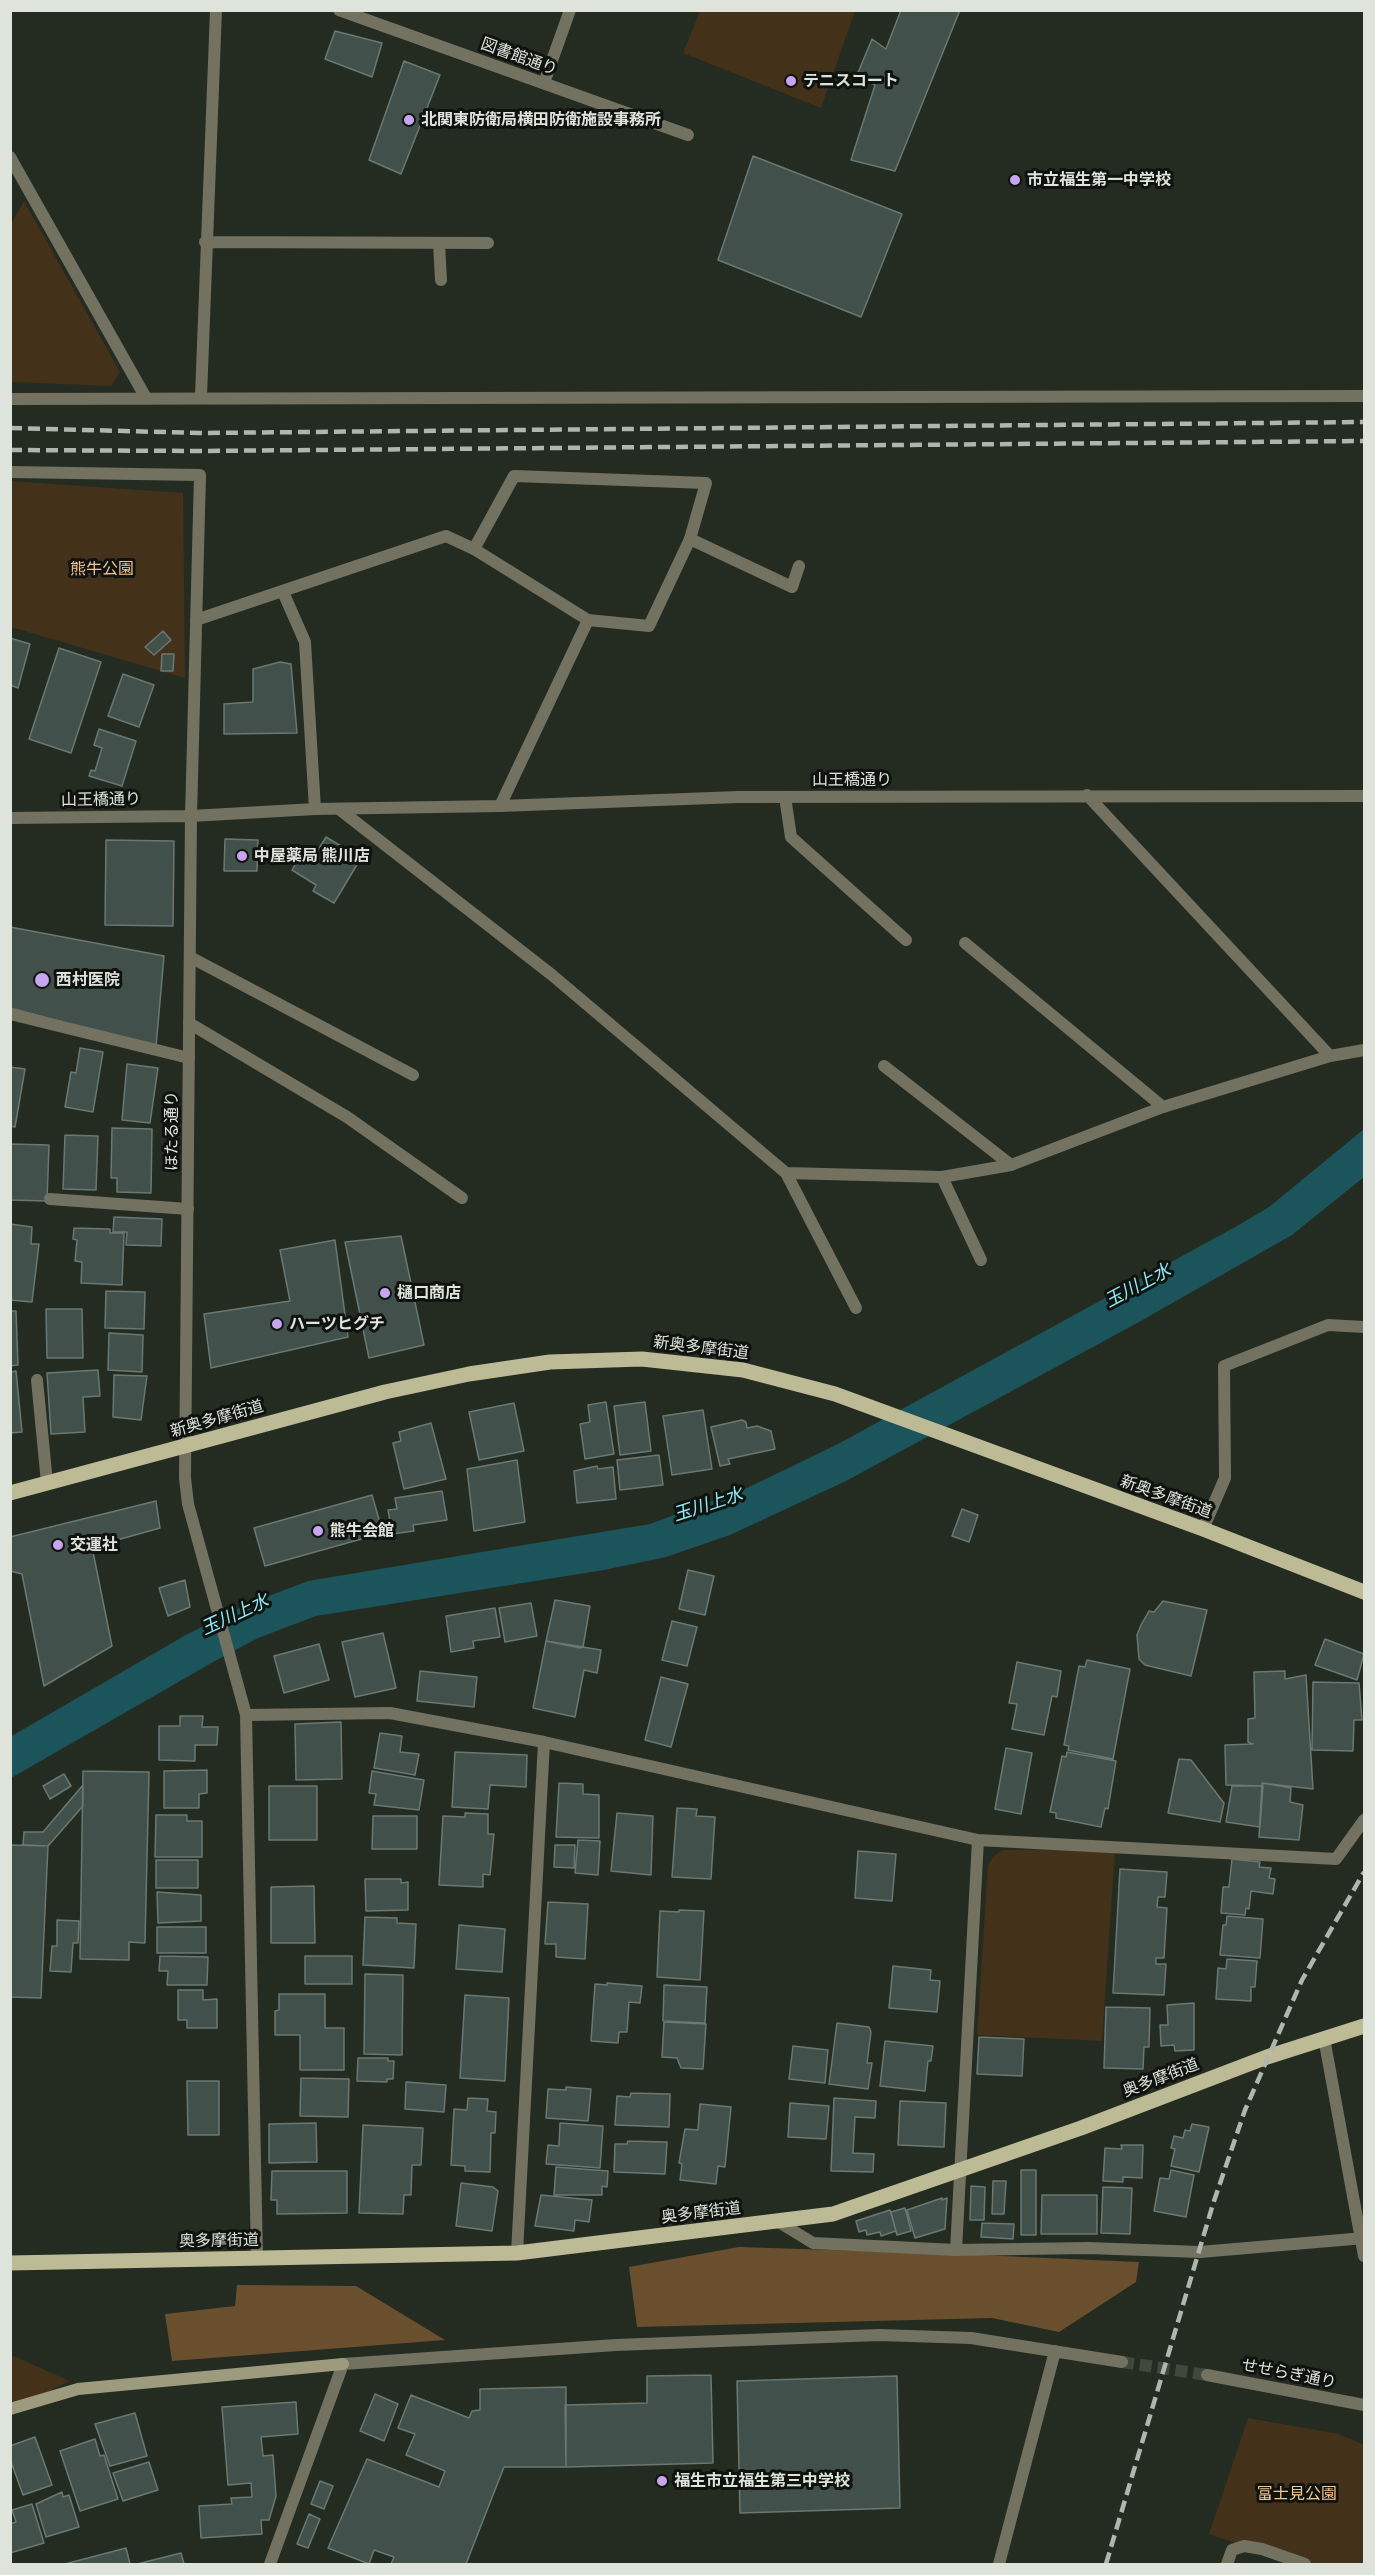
<!DOCTYPE html>
<html>
<head>
<meta charset="utf-8">
<style>
	body { margin:0 }
	#map { position:relative; width:1375px; height:2575px; overflow:hidden; background:#242b21; font-family:Figtree,sans-serif }
	canvas { display:block }
	.frame { position:absolute; inset:0; border:12px solid #dee3dc; pointer-events:none }
</style>
</head>
<body>
<div id="map">
<canvas width="1375" height="2575"></canvas>
<div class="frame"></div>
</div>
<script>
const ctx = document.querySelector('canvas').getContext('2d');
ctx.lineJoin = 'round';
function fill(path, color) { ctx.fillStyle = color; ctx.fill(path, 'evenodd'); }
const toPath = rows => new Path2D(rows.map(r => 'M' + r).join(''));
function trace(path, color, width, dash) { ctx.strokeStyle = color; ctx.lineWidth = width; ctx.lineCap = dash ? 'butt' : 'round'; ctx.setLineDash(dash || []); ctx.stroke(path); }
function write(font, color, halo, rows, align = 'center') {
  ctx.font = font + ' Figtree,"Noto Sans JP",sans-serif'; ctx.lineWidth = 6; ctx.setLineDash([]); ctx.textBaseline = 'middle'; ctx.strokeStyle = halo; ctx.fillStyle = color; for (const [text, x, y, turn = 0] of rows) {
    ctx.save(); ctx.translate(x, y); ctx.rotate((+turn || 0) * Math.PI / 180); ctx.textAlign = isNaN(turn) ? turn : align; if (halo) ctx.strokeText(text, 0, 0); ctx.fillText(text, 0, 0); ctx.restore();
  }
}
const green = toPath([
	[700,11,700,10,855,11,821,108,683,53],
	[24,201,120,372,111,386,11,382,11,224],
	[10,481,183,493,185,678,11,627],
	[1115,1849,1102,2041,977,2035,988,1865,993,1857,1002,1850],
	[11,2355,70,2381,11,2409],
	[1248,2418,1339,2434,1364,2445,1364,2564,1297,2564,1209,2534]
]);
const forest = toPath([
	[739,2247,956,2254,1139,2262,1136,2282,1059,2332,992,2318,637,2327,629,2267],
	[237,2285,356,2286,445,2340,172,2361,165,2314,235,2306]
]);
const water = toPath([
	[1364,1129,1364,1177,1292,1235,1139,1322,846,1481,730,1535,666,1557,604,1570,316,1616,258,1638,215,1661,11,1778,10,1737,184,1636,245,1605,308,1581,650,1524,747,1488,838,1444,1237,1226,1269,1207]
]);
const building = toPath([
	[901,10,960,10,895,171,851,160,875,85,857,75,872,39,886,49,901,10],
	[335,31,382,43,372,77,325,59,335,31],
	[404,61,440,75,401,174,369,160,404,61],
	[753,156,902,214,861,317,718,260,753,156],
	[163,631,171,640,154,655,145,647,163,631],
	[10,638,30,644,18,688,10,685,10,638],
	[59,648,101,662,71,753,29,739,59,648],
	[162,654,174,654,173,671,161,671,162,654],
	[280,662,291,664,297,733,224,734,224,704,253,702,253,669,280,662],
	[123,674,154,685,139,727,108,716,123,674],
	[99,729,136,741,122,786,89,776,91,770,95,771,102,748,94,745,99,729],
	[326,837,361,858,334,903,313,891,316,885,292,870,300,856,311,862,326,837],
	[225,839,258,840,257,871,224,871,225,839],
	[106,840,174,841,173,926,105,925,106,840],
	[10,927,164,956,156,1047,10,1008,10,927],
	[80,1048,103,1052,93,1112,65,1107,71,1072,76,1073,80,1048],
	[127,1064,158,1068,150,1123,122,1120,127,1064],
	[10,1067,25,1069,15,1127,10,1126,10,1067],
	[112,1128,152,1129,151,1193,117,1192,117,1178,111,1178,112,1128],
	[65,1135,98,1136,96,1190,63,1189,65,1135],
	[10,1144,49,1145,47,1201,10,1200,10,1144],
	[114,1217,162,1219,161,1246,126,1245,127,1232,113,1232,114,1217],
	[10,1224,32,1227,31,1244,39,1244,32,1302,10,1300,10,1224],
	[74,1228,110,1229,110,1233,124,1233,122,1285,81,1283,82,1262,75,1261,77,1240,73,1239,74,1228],
	[401,1236,424,1345,369,1358,345,1242,401,1236],
	[335,1240,348,1337,211,1368,204,1314,290,1301,280,1250,335,1240],
	[106,1291,145,1292,144,1329,105,1328,106,1291],
	[46,1309,82,1309,83,1358,47,1358,46,1309],
	[10,1311,16,1311,18,1365,10,1366,10,1311],
	[109,1333,143,1335,142,1372,108,1370,109,1333],
	[98,1370,100,1396,83,1397,85,1432,51,1434,47,1373,98,1370],
	[16,1371,22,1432,10,1433,10,1372,16,1371],
	[114,1375,147,1376,141,1420,113,1417,114,1375],
	[606,1402,614,1454,585,1459,580,1424,590,1422,588,1405,606,1402],
	[645,1402,651,1451,620,1455,614,1406,645,1402],
	[514,1403,524,1451,479,1460,469,1412,514,1403],
	[703,1410,712,1469,672,1475,663,1416,703,1410],
	[742,1420,746,1422,747,1428,757,1426,771,1431,775,1449,728,1459,730,1464,720,1466,711,1427,742,1420],
	[431,1423,446,1479,404,1489,393,1443,401,1441,399,1432,431,1423],
	[659,1455,663,1485,620,1490,617,1460,659,1455],
	[517,1460,525,1522,474,1531,467,1469,517,1460],
	[597,1466,598,1469,613,1467,616,1499,577,1503,574,1471,597,1466],
	[442,1491,447,1520,413,1525,414,1531,392,1534,388,1510,397,1509,395,1498,442,1491],
	[372,1495,383,1533,265,1566,254,1528,372,1495],
	[156,1501,160,1528,92,1547,112,1646,44,1686,22,1574,10,1571,10,1537,156,1501],
	[962,1509,978,1515,969,1542,952,1536,962,1509],
	[688,1570,714,1576,705,1615,679,1609,688,1570],
	[185,1580,190,1607,168,1616,159,1588,185,1580],
	[555,1600,590,1606,583,1647,580,1648,546,1641,555,1600],
	[1163,1601,1207,1610,1191,1676,1145,1665,1139,1659,1137,1635,1141,1625,1149,1611,1154,1612,1163,1601],
	[531,1603,537,1636,505,1642,499,1608,531,1603],
	[495,1608,500,1637,473,1641,474,1648,451,1652,446,1616,495,1608],
	[672,1621,697,1627,687,1666,662,1660,672,1621],
	[383,1633,396,1688,355,1697,342,1642,383,1633],
	[1325,1639,1364,1654,1357,1680,1315,1665,1325,1639],
	[546,1641,601,1650,597,1673,584,1670,575,1717,533,1708,546,1641],
	[319,1644,329,1680,284,1693,274,1656,319,1644],
	[1087,1660,1130,1669,1113,1759,1068,1750,1069,1746,1064,1745,1079,1666,1085,1667,1087,1660],
	[1017,1662,1061,1671,1057,1697,1052,1696,1044,1735,1012,1729,1017,1704,1009,1703,1017,1662],
	[420,1671,477,1677,474,1707,417,1701,420,1671],
	[1285,1671,1285,1679,1306,1675,1313,1789,1262,1783,1263,1786,1226,1785,1225,1745,1253,1744,1248,1742,1248,1719,1255,1718,1254,1672,1285,1671],
	[661,1677,688,1684,671,1747,645,1740,661,1677],
	[1313,1682,1359,1683,1362,1720,1354,1720,1353,1751,1312,1750,1313,1682],
	[180,1716,203,1716,202,1727,218,1727,217,1745,195,1745,195,1761,159,1760,159,1726,180,1726,180,1716],
	[341,1722,342,1779,296,1780,295,1724,341,1722],
	[380,1733,402,1736,400,1752,419,1754,415,1775,374,1768,380,1733],
	[1006,1748,1032,1753,1021,1814,995,1809,1006,1748],
	[455,1752,527,1755,526,1787,490,1785,488,1809,452,1807,455,1752],
	[1067,1752,1116,1761,1108,1809,1105,1808,1101,1827,1056,1818,1056,1813,1050,1812,1062,1756,1066,1757,1067,1752],
	[1179,1759,1191,1760,1224,1803,1220,1822,1168,1813,1179,1759],
	[207,1770,207,1793,199,1794,199,1808,164,1808,164,1771,207,1770],
	[83,1771,149,1772,145,1943,129,1942,129,1960,80,1959,83,1771],
	[372,1771,424,1780,419,1810,374,1805,376,1794,369,1793,372,1771],
	[64,1774,71,1786,50,1799,43,1786,64,1774],
	[559,1783,583,1784,583,1794,599,1795,599,1838,556,1837,559,1783],
	[1262,1783,1291,1788,1290,1802,1303,1805,1299,1840,1259,1837,1262,1783],
	[83,1785,83,1806,48,1846,23,1845,24,1832,43,1832,83,1785],
	[269,1786,317,1786,317,1840,269,1840,269,1786],
	[1232,1786,1263,1786,1260,1827,1226,1822,1232,1786],
	[677,1808,697,1809,696,1816,715,1817,711,1879,672,1877,677,1808],
	[465,1813,488,1814,488,1834,494,1834,490,1875,483,1874,483,1887,439,1885,443,1816,465,1817,465,1813],
	[617,1813,653,1816,651,1875,611,1871,617,1813],
	[156,1815,187,1815,187,1821,202,1821,202,1857,155,1857,156,1815],
	[373,1816,417,1816,417,1849,372,1849,373,1816],
	[578,1840,600,1841,598,1875,575,1873,578,1840],
	[10,1845,48,1846,41,1998,10,1997,10,1845],
	[555,1845,575,1845,574,1868,554,1867,555,1845],
	[858,1851,896,1854,892,1901,855,1898,858,1851],
	[1232,1859,1260,1862,1259,1867,1271,1868,1269,1878,1275,1879,1273,1894,1251,1891,1249,1909,1246,1908,1245,1915,1221,1913,1223,1887,1229,1887,1232,1859],
	[156,1860,198,1860,198,1888,156,1888,156,1860],
	[1120,1869,1167,1872,1165,1897,1158,1897,1157,1907,1167,1908,1164,1958,1156,1958,1156,1964,1166,1964,1164,1995,1113,1993,1120,1869],
	[365,1879,401,1879,401,1883,408,1882,408,1910,366,1911,365,1879],
	[314,1886,315,1943,271,1943,271,1887,314,1886],
	[157,1892,201,1895,201,1921,158,1923,157,1892],
	[548,1902,588,1904,585,1959,556,1957,556,1944,545,1944,548,1902],
	[679,1910,704,1911,700,1980,657,1977,660,1911,679,1912,679,1910],
	[1227,1916,1263,1919,1260,1958,1220,1955,1223,1925,1226,1925,1227,1916],
	[365,1917,397,1918,397,1923,416,1924,414,1968,363,1965,365,1917],
	[57,1920,79,1921,78,1943,73,1943,71,1972,50,1971,52,1946,57,1946,57,1920],
	[459,1925,505,1929,502,1972,456,1969,459,1925],
	[157,1927,206,1927,206,1953,157,1953,157,1927],
	[160,1956,208,1957,207,1985,167,1985,168,1971,159,1971,160,1956],
	[305,1956,352,1956,352,1984,305,1984,305,1956],
	[1227,1959,1257,1961,1255,1987,1251,1987,1251,2001,1216,1999,1218,1968,1226,1969,1227,1959],
	[893,1966,931,1970,930,1980,940,1981,937,2012,889,2008,893,1966],
	[365,1974,403,1975,402,2055,364,2054,365,1974],
	[607,1983,642,1986,640,2003,629,2002,627,2032,619,2032,618,2043,591,2041,595,1984,607,1985,607,1983],
	[664,1985,707,1987,705,2023,663,2021,664,1985],
	[178,1990,203,1990,203,2000,217,1999,217,2028,187,2028,187,2020,178,2020,178,1990],
	[279,1994,325,1994,325,2028,344,2028,344,2070,300,2070,300,2035,275,2035,275,2011,279,2010,279,1994],
	[465,1995,509,1998,505,2081,460,2078,465,1995],
	[1194,2003,1194,2050,1175,2051,1174,2045,1161,2046,1160,2025,1168,2025,1167,2005,1194,2003],
	[1106,2007,1150,2008,1149,2047,1144,2047,1143,2069,1104,2068,1106,2007],
	[664,2022,706,2024,703,2069,681,2068,677,2058,662,2057,664,2022],
	[837,2023,869,2027,871,2032,867,2063,872,2063,868,2089,829,2084,837,2023],
	[979,2037,1024,2039,1022,2076,977,2074,979,2037],
	[885,2041,933,2046,931,2061,928,2061,925,2091,880,2086,885,2041],
	[793,2046,828,2050,825,2083,789,2079,793,2046],
	[358,2058,388,2058,388,2061,394,2061,393,2079,387,2079,387,2082,357,2081,358,2058],
	[301,2078,349,2079,348,2117,300,2116,301,2078],
	[187,2081,219,2081,219,2135,188,2135,187,2081],
	[406,2082,446,2085,444,2112,405,2109,406,2082],
	[566,2087,591,2089,588,2121,546,2118,548,2089,566,2090,566,2087],
	[631,2093,670,2094,669,2127,615,2125,617,2096,630,2097,631,2093],
	[468,2098,488,2099,487,2111,496,2112,495,2133,491,2133,490,2172,465,2171,465,2166,451,2165,454,2109,467,2110,468,2098],
	[834,2098,876,2101,875,2118,855,2117,853,2153,874,2154,873,2172,831,2171,834,2098],
	[900,2101,946,2103,944,2147,898,2145,900,2101],
	[790,2103,829,2106,826,2139,788,2137,790,2103],
	[700,2104,731,2107,725,2167,718,2166,716,2184,680,2180,682,2164,679,2163,685,2129,698,2130,700,2104],
	[316,2123,317,2162,269,2163,269,2124,316,2123],
	[560,2123,603,2126,600,2168,546,2164,548,2145,559,2146,560,2123],
	[1192,2124,1209,2127,1199,2172,1171,2166,1175,2149,1171,2148,1174,2136,1183,2138,1185,2130,1190,2131,1192,2124],
	[363,2125,423,2128,421,2165,412,2165,411,2195,404,2195,403,2214,359,2213,363,2125],
	[628,2141,667,2142,665,2174,614,2172,615,2144,627,2144,628,2141],
	[1121,2145,1143,2145,1142,2178,1123,2177,1123,2182,1103,2181,1105,2148,1122,2149,1121,2145],
	[556,2167,608,2171,607,2187,602,2186,602,2195,554,2195,556,2167],
	[1021,2170,1036,2170,1036,2235,1021,2235,1021,2170],
	[1171,2170,1194,2175,1186,2217,1154,2211,1160,2178,1169,2179,1171,2170],
	[272,2171,347,2171,347,2213,277,2214,277,2200,271,2200,272,2171],
	[993,2181,1006,2181,1004,2214,992,2214,993,2181],
	[461,2183,493,2187,498,2191,492,2231,456,2226,461,2183],
	[971,2186,985,2187,984,2220,970,2220,971,2186],
	[1103,2187,1132,2188,1130,2234,1101,2233,1103,2187],
	[541,2195,592,2200,589,2222,575,2220,574,2231,535,2226,541,2195],
	[1042,2195,1097,2195,1097,2234,1041,2234,1042,2195],
	[942,2198,942,2200,947,2198,945,2229,915,2238,907,2210,942,2198],
	[905,2208,911,2231,897,2235,891,2212,905,2208],
	[890,2210,896,2231,881,2236,880,2232,867,2235,866,2230,859,2232,856,2221,890,2210],
	[982,2223,1014,2224,1013,2239,981,2237,982,2223],
	[711,2375,713,2463,566,2467,565,2405,647,2403,647,2376,711,2375],
	[897,2376,900,2508,740,2513,737,2381,897,2376],
	[566,2387,566,2467,504,2467,466,2564,391,2564,394,2557,374,2550,369,2564,328,2548,367,2459,439,2487,445,2471,406,2455,415,2434,398,2428,411,2395,469,2418,472,2411,480,2410,480,2389,566,2387],
	[375,2394,398,2404,384,2441,360,2431,375,2394],
	[296,2402,298,2434,261,2437,263,2456,273,2455,276,2496,269,2520,261,2520,262,2534,201,2538,199,2506,232,2504,231,2498,252,2497,251,2483,228,2485,222,2407,296,2402],
	[135,2413,147,2456,110,2466,95,2424,135,2413],
	[35,2437,52,2485,23,2495,10,2459,10,2446,35,2437],
	[95,2439,100,2456,104,2455,118,2499,80,2511,60,2451,95,2439],
	[149,2462,158,2490,123,2501,113,2473,149,2462],
	[320,2481,333,2486,324,2509,311,2504,320,2481],
	[62,2492,63,2497,69,2495,79,2527,46,2537,36,2504,62,2492],
	[32,2504,44,2543,10,2553,10,2524,16,2522,12,2510,32,2504],
	[309,2514,320,2519,308,2548,297,2544,309,2514],
	[126,2548,130,2564,65,2564,126,2548],
	[181,2553,184,2564,137,2564,181,2553]
]);
const streetTunnel = toPath([
	[1122,2362,1207,2375]
]);
const lane = toPath([
	[439,243,441,280],
	[690,539,792,587,799,566],
	[283,592,305,642,315,809],
	[196,620,446,536,474,549],
	[785,797,791,837,906,940],
	[339,809,552,975,786,1173,942,1177,981,1260],
	[965,943,1163,1107],
	[190,957,413,1075],
	[10,1014,189,1058],
	[189,1023,347,1117,462,1198],
	[884,1066,1011,1165],
	[50,1199,188,1209],
	[37,1380,47,1483],
	[1203,1529,1225,1478,1224,1366,1328,1325,1364,1327]
]);
const street = toPath([
	[339,10,688,135],
	[544,83,570,10],
	[10,157,146,398],
	[205,242,488,243],
	[201,396,216,10],
	[10,399,1364,396],
	[10,472,200,475,191,816,185,1478,188,1504,246,1715,257,2258],
	[500,806,588,620,474,549,514,476,706,483,690,539,649,626,588,620],
	[10,818,191,816,315,809,500,806,738,797,1364,796],
	[1330,1056,1364,1050],
	[786,1173,856,1308],
	[942,1177,1011,1165,1163,1107,1330,1056,1087,795],
	[246,1715,390,1713,544,1742,978,1840,1336,1859,1364,1820],
	[1324,2038,1364,2256],
	[777,2221,813,2243,956,2250,1088,2248,1200,2252,1364,2238],
	[956,2250,978,1840],
	[517,2253,544,1742],
	[1207,2375,1364,2405],
	[270,2564,343,2364,616,2345,879,2335,971,2338,1122,2362],
	[999,2564,1055,2351],
	[1227,2564,1232,2550,1244,2546,1262,2549,1305,2564]
]);
const secondary = toPath([
	[10,2409,78,2389,343,2364]
]);
const primary = toPath([
	[10,1493,385,1392,469,1374,550,1362,642,1359,743,1370,835,1394,1203,1529,1364,1592],
	[10,2263,517,2253,833,2214,1081,2128,1267,2057,1364,2026]
]);
const rail = toPath([
	[10,428,200,433,1364,422],
	[10,450,200,451,1364,441],
	[1106,2564,1213,2204,1245,2110,1302,1980,1364,1872]
]);
const markers = [
	[791,81,6,"#c7a6ef"],
	[409,120,6,"#c7a6ef"],
	[1015,180,6,"#c7a6ef"],
	[242,856,6,"#c7a6ef"],
	[42,980,8,"#c7a6ef"],
	[385,1293,6,"#c7a6ef"],
	[277,1324,6,"#c7a6ef"],
	[318,1531,6,"#c7a6ef"],
	[58,1545,6,"#c7a6ef"],
	[662,2481,6,"#c7a6ef"]
];
const streetNames = [
	["図書館通り",519,57,20],
	["山王橋通り",852,780],
	["山王橋通り",101,800,-1],
	["ほたる通り",172,1131,-90],
	["新奥多摩街道",701,1348,7],
	["新奥多摩街道",217,1419,-16],
	["新奥多摩街道",1166,1497,20],
	["奥多摩街道",1161,2078,-21],
	["奥多摩街道",701,2213,-7],
	["奥多摩街道",219,2241,-1],
	["せせらぎ通り",1289,2374,11]
];
const poiNames = [
	["テニスコート",803,81],
	["北関東防衛局横田防衛施設事務所",421,120],
	["市立福生第一中学校",1027,180],
	["中屋薬局 熊川店",254,856],
	["西村医院",56,980],
	["樋口商店",397,1293],
	["ハーツヒグチ",289,1324],
	["熊牛会館",330,1531],
	["交運社",70,1545],
	["福生市立福生第三中学校",674,2481]
];
const parkNames = [
	["熊牛公園",102,569],
	["富士見公園",1297,2494]
];
const waterNames = [
	["玉川上水",1138,1286,-28],
	["玉川上水",708,1505,-18],
	["玉川上水",235,1615,-25]
];
fill(green, '#44311a');
fill(forest, '#6a4f2f');
fill(water, '#1b545a');
fill(building, '#42504b');
trace(building, '#697873', 1.5);
trace(streetTunnel, '#40473d', 12, [12, 6]);
trace(lane, '#737160', 12);
trace(street, '#737160', 12);
trace(secondary, '#9d9b7e', 12);
trace(primary, '#bdba96', 15);
trace(rail, '#b0b6ae', 4.5, [12, 6]);
for (const [x, y, r, color] of markers) { const dot = new Path2D(); dot.arc(x, y, r, 0, 2 * Math.PI); ctx.fillStyle = color; ctx.fill(dot); trace(dot, '#0f120e', 2); }
write('16px', '#dee3dc', '#0f120e', streetNames);
write('bold 16px', '#dee3dc', '#0f120e', poiNames, 'left');
write('16px', '#f4c58e', '#0f120e', parkNames);
write('italic 18px', '#8febf4', '#0f120e', waterNames);
</script>
</body>
</html>
